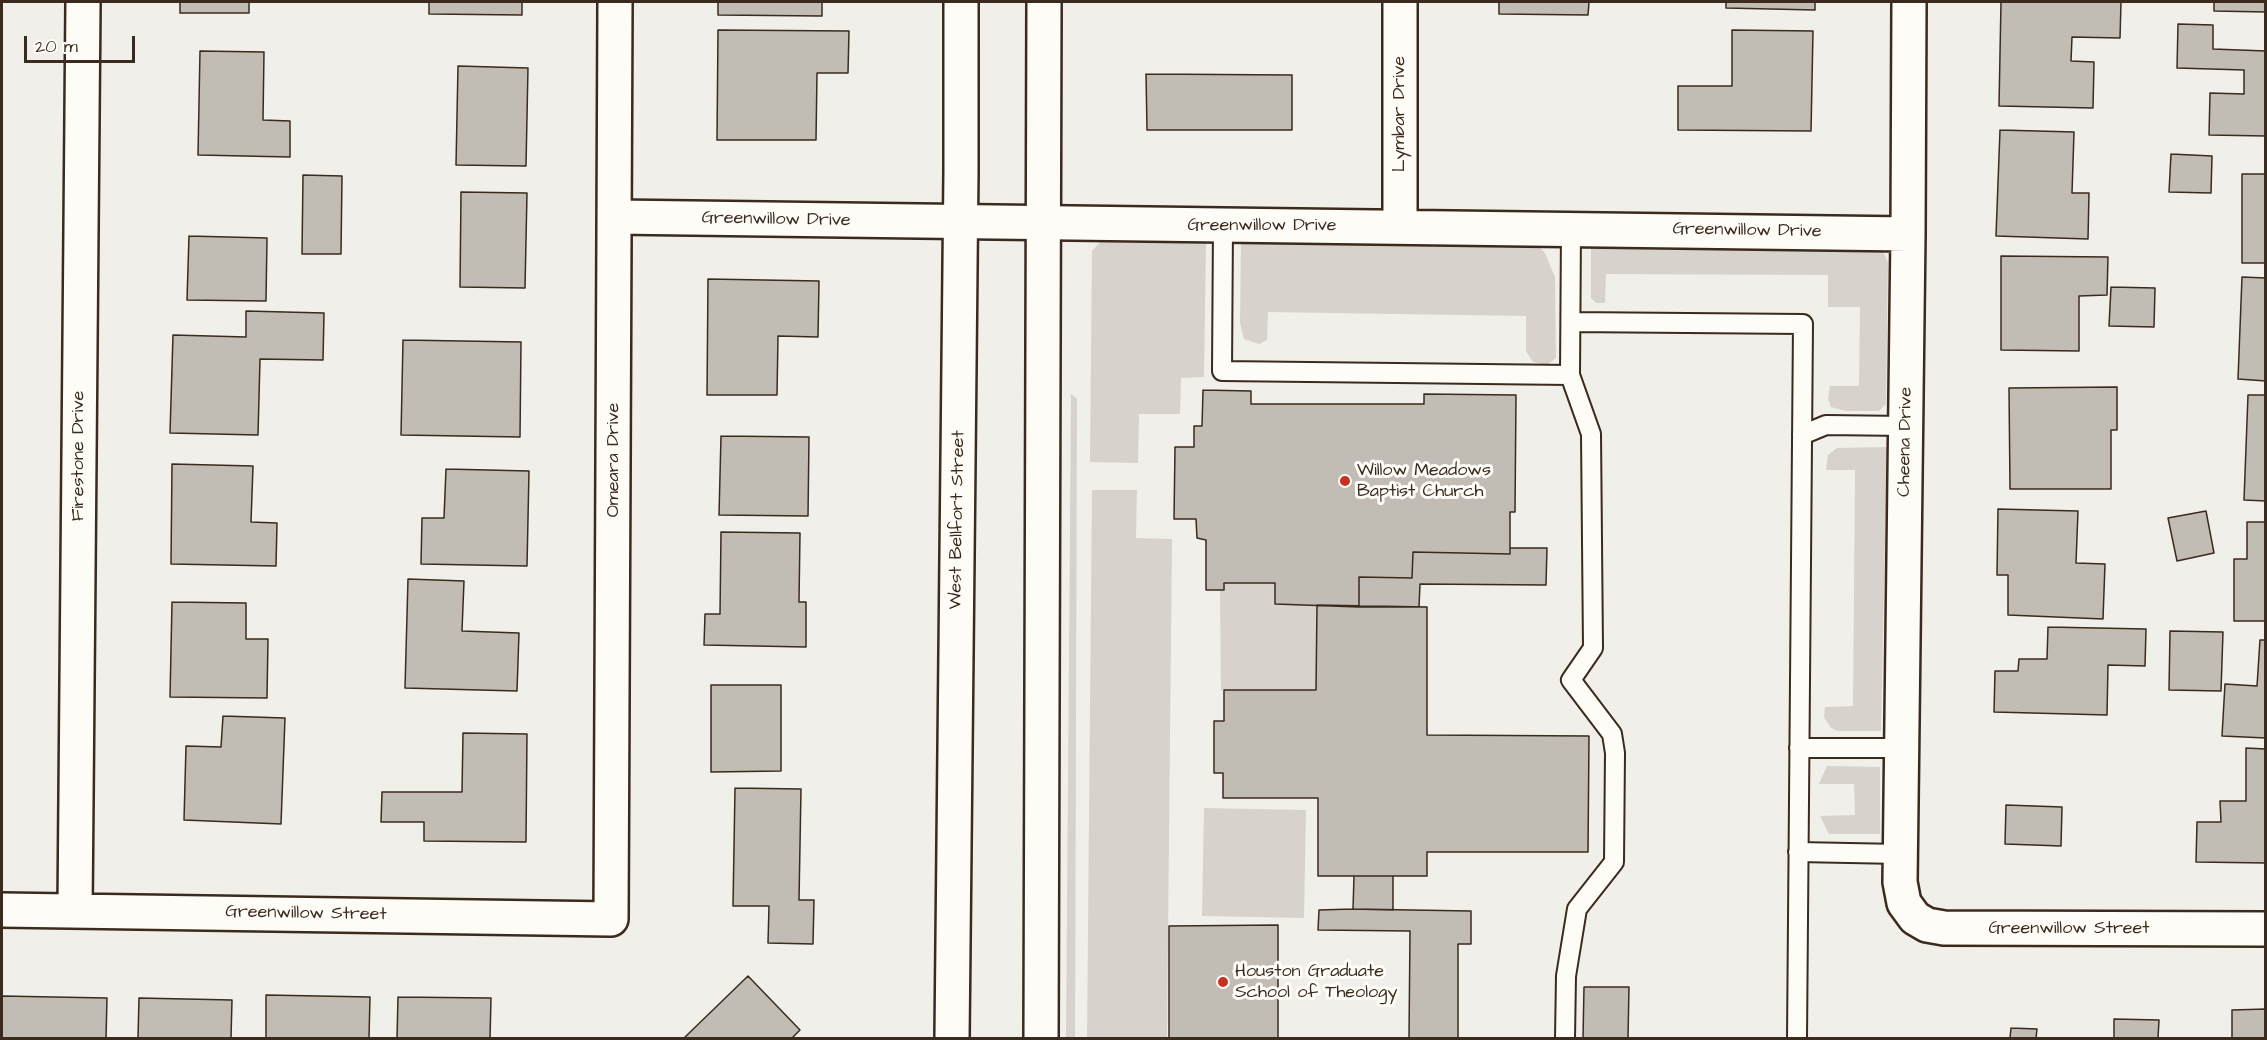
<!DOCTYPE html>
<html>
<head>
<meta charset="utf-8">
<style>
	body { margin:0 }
	#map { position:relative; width:2267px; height:1040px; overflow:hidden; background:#f1efea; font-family:"Architects Daughter",sans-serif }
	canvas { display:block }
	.frame { position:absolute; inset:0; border:3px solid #3b2a1e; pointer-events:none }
	.scale { position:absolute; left:24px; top:36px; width:111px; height:27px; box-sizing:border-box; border:3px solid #3b2a1e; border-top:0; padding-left:8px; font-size:18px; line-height:21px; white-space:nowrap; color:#3b2a1e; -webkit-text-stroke:4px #fdfcf7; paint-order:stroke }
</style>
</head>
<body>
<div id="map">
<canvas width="2267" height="1040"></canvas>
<div class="frame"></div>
<div class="scale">20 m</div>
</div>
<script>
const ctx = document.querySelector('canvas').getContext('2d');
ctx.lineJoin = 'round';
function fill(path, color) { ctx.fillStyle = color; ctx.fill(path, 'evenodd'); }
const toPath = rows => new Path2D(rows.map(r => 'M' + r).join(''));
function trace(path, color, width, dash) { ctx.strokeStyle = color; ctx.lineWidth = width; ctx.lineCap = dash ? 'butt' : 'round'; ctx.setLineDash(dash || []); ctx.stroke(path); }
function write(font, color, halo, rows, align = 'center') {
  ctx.font = font + ' "Architects Daughter",sans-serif'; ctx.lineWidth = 6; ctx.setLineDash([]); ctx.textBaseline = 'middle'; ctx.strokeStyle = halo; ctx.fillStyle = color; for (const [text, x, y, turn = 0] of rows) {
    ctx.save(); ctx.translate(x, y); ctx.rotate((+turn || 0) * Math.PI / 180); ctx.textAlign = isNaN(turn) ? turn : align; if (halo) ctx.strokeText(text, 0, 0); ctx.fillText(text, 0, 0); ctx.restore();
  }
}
const green = toPath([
	[1103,239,1206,241,1204,377,1181,378,1180,414,1139,414,1138,463,1090,462,1092,251],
	[1598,240,1880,246,1888,262,1886,404,1879,411,1846,411,1831,407,1828,399,1830,386,1859,386,1860,307,1828,307,1828,275,1606,274,1605,303,1596,303,1591,298,1591,249],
	[1534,241,1545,253,1555,277,1556,358,1547,365,1533,362,1526,351,1526,316,1268,312,1267,340,1259,344,1244,339,1240,323,1241,242],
	[1071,394,1077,399,1075,1038,1066,1038],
	[1887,447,1881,731,1838,731,1831,728,1824,717,1825,707,1853,706,1855,470,1826,470,1828,455,1837,448],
	[1092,490,1137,490,1136,538,1172,539,1167,1038,1087,1038],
	[1224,583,1275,583,1275,604,1317,605,1316,690,1221,690,1220,590,1224,590],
	[1827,766,1880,767,1880,834,1829,834,1820,816,1855,815,1854,784,1819,784],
	[1204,808,1306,810,1304,918,1202,916]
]);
const building = toPath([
	[180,2,249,2,249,13,180,13,180,2],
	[429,2,522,2,522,15,429,14,429,2],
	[718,2,822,2,822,16,718,15,718,2],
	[1499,2,1589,2,1588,15,1499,14,1499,2],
	[1726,2,1815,2,1815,10,1726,8,1726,2],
	[2001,2,2121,2,2120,38,2072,37,2071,61,2094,62,2093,108,1999,106,2001,2],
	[2214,2,2266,2,2266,12,2214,11,2214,2],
	[2178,24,2213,25,2213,49,2266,51,2266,136,2209,135,2210,93,2244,94,2244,70,2177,68,2178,24],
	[718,30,849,31,848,73,817,73,816,140,717,140,718,30],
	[1732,30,1813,31,1811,131,1678,130,1678,86,1732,86,1732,30],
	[200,51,264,52,263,120,290,121,290,157,198,155,200,51],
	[458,66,528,68,526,166,456,165,458,66],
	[1146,74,1292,75,1292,130,1147,130,1146,74],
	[2000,130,2074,132,2072,193,2089,193,2088,239,1996,236,2000,130],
	[2171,154,2212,156,2211,193,2169,192,2171,154],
	[2242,174,2266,174,2266,263,2242,263,2242,174],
	[303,175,342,176,341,254,302,254,303,175],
	[461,192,527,193,525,288,460,287,461,192],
	[189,236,267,238,266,301,187,300,189,236],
	[2001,256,2108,257,2107,295,2079,296,2079,351,2001,350,2001,256],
	[2242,277,2266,278,2266,381,2238,379,2242,277],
	[708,279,819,281,818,337,778,336,777,395,707,395,708,279],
	[2111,287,2155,288,2154,327,2109,326,2111,287],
	[246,311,324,313,323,360,260,359,258,435,170,433,173,335,246,337,246,311],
	[403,340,521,342,520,437,401,435,403,340],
	[2117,387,2117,430,2111,430,2111,489,2010,489,2009,388,2117,387],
	[1203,390,1251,391,1251,404,1424,404,1424,394,1516,395,1515,512,1510,512,1510,554,1413,552,1412,578,1359,577,1359,607,1275,604,1275,583,1224,583,1224,590,1206,590,1206,540,1197,538,1196,519,1174,519,1175,447,1194,447,1194,426,1202,426,1203,390],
	[2248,395,2266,395,2266,501,2244,500,2248,395],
	[721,436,809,437,808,516,719,515,721,436],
	[172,464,253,466,251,522,277,523,276,566,171,564,172,464],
	[446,469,529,471,527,566,421,564,422,518,444,518,446,469],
	[1998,509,2078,511,2076,563,2105,564,2103,619,2008,615,2008,575,1997,575,1998,509],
	[2206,511,2214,553,2177,561,2168,518,2206,511],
	[2247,522,2266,522,2266,621,2234,621,2234,559,2247,559,2247,522],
	[721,532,800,533,799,602,806,602,806,647,704,645,705,614,720,614,721,532],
	[1510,548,1547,548,1546,585,1420,584,1419,607,1359,607,1359,577,1412,578,1413,552,1510,554,1510,548],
	[408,579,464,581,462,631,519,633,517,691,405,688,408,579],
	[172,602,246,603,246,639,268,639,267,698,170,697,172,602],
	[1317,605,1427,607,1427,735,1589,736,1588,852,1427,852,1427,876,1318,876,1318,798,1223,798,1223,773,1214,773,1214,721,1224,721,1224,690,1316,690,1317,605],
	[2048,627,2146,629,2145,666,2108,665,2107,715,1994,712,1995,671,2018,671,2019,659,2047,659,2048,627],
	[2170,631,2223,632,2221,691,2169,690,2170,631],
	[2260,640,2266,640,2266,738,2222,736,2225,684,2257,686,2260,640],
	[711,685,781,685,781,771,711,772,711,685],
	[223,716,285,718,281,824,184,820,186,746,221,747,223,716],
	[463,733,527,734,526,842,424,841,424,822,381,822,382,792,462,792,463,733],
	[2246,748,2266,749,2266,863,2196,862,2197,822,2221,822,2220,801,2246,801,2246,748],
	[735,788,801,789,799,900,814,900,813,944,768,943,769,906,733,906,735,788],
	[2006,805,2062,807,2061,846,2005,844,2006,805],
	[1354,876,1393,876,1393,910,1353,909,1354,876],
	[1353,909,1471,911,1471,944,1458,944,1458,1038,1409,1038,1410,931,1318,930,1319,910,1353,909],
	[1278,925,1278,1038,1169,1038,1169,926,1278,925],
	[748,976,800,1030,792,1038,684,1038,748,976],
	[1584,987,1629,987,1628,1038,1583,1038,1584,987],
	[266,995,370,997,369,1038,266,1038,266,995],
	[2,996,107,998,106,1038,2,1038,2,996],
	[398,997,491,998,490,1038,397,1038,398,997],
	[139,998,232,1000,231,1038,138,1038,139,998],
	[2266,1009,2266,1038,2232,1038,2232,1010,2266,1009],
	[2114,1019,2159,1020,2158,1038,2114,1038,2114,1019],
	[2011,1028,2037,1029,2036,1038,2010,1038,2011,1028]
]);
const lane = toPath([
	[1223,226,1222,371,1570,375],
	[1571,322,1803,324,1797,1038],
	[1802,435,1826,425,1906,426],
	[1799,748,1901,748],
	[1798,852,1900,854],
	[1565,1038,1566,976,1577,909,1614,862,1615,753,1612,734,1571,680,1593,648,1591,434,1570,375,1571,229]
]);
const street = toPath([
	[1909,2,1908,234,1900,882,1904,903,1915,918,1927,925,1944,928,2266,929],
	[615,217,1908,234],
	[1400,227,1400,2],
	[2,910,611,919,615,2],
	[75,910,83,2]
]);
const secondary = toPath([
	[952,1038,961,171,961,2],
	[1041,1038,1044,2]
]);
const markers = [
	[1345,481,6,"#c8321e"],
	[1223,982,6,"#c8321e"]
];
const streetNames = [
	["Lymbar Drive",1400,114,-90],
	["Greenwillow Drive",776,220,1],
	["Greenwillow Drive",1262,226],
	["Greenwillow Drive",1747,231,1],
	["Cheena Drive",1906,442,-89],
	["Firestone Drive",79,456,-90],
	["Omeara Drive",614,460,-90],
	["West Bellfort Street",958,520,-89],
	["Greenwillow Street",306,914,1],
	["Greenwillow Street",2069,929]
];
const poiNames = [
	["Willow Meadows",1357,471],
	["Baptist Church",1357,492],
	["Houston Graduate",1235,972],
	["School of Theology",1235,993]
];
fill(green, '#d7d2cc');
fill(building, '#c1bcb4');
trace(building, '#3b2a1e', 1.5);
trace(lane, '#3b2a1e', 22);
trace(street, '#3b2a1e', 38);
trace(secondary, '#3b2a1e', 38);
trace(lane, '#fdfcf7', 18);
trace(street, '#fdfcf7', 33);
trace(secondary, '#fdfcf7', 33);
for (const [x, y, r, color] of markers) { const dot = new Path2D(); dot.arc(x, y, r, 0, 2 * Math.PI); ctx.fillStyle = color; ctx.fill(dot); trace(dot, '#fdfcf7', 2); }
write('18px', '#3b2a1e', '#fdfcf7', streetNames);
write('18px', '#3b2a1e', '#fdfcf7', poiNames, 'left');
</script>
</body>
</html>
